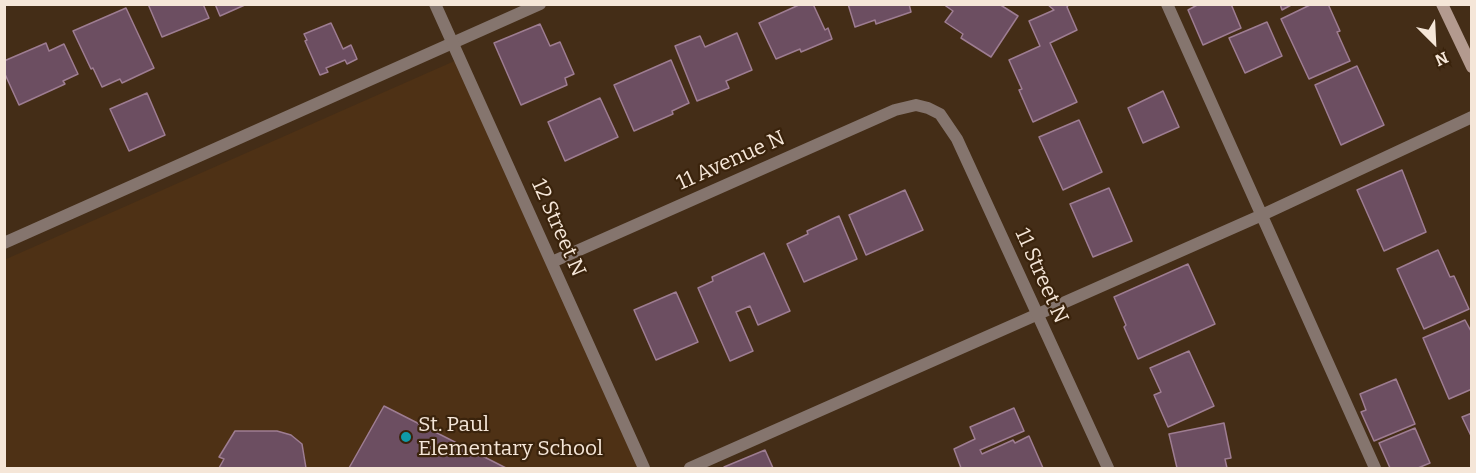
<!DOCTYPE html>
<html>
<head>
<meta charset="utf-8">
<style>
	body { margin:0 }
	#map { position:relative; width:1476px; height:473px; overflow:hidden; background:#442d17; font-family:Bitter,serif }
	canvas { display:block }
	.frame { position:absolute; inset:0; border:6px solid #f5e6d8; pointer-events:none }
	.north { position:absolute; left:1404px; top:12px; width:60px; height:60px; -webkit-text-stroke:4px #3a230c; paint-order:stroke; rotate:156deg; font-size:16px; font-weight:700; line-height:24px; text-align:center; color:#f5e6d8 }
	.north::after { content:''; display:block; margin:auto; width:21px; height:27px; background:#f5e6d8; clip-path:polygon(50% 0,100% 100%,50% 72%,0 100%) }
</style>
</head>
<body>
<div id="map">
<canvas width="1476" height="473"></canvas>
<div class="frame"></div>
<div class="north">N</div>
</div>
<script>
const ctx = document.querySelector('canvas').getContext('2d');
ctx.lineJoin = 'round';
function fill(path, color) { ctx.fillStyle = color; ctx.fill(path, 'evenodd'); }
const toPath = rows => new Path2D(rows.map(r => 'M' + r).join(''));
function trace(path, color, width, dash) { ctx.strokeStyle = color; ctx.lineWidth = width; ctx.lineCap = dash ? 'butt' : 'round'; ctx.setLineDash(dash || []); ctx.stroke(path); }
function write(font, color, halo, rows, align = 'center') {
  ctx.font = font + ' Bitter,serif'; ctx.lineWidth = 4.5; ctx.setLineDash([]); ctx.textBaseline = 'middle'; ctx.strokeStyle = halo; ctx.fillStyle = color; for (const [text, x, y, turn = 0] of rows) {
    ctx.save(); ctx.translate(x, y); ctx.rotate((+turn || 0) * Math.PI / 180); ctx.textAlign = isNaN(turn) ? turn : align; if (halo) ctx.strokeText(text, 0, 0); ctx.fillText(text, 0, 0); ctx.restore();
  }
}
const built = toPath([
	[459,59,644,468,5,468,4,260]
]);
const building = toPath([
	[148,4,203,4,209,18,162,37,148,4],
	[215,4,247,4,220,16,215,4],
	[801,4,813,4,825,30,828,28,832,39,801,52,800,49,776,59,759,23,801,4],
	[848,4,909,4,911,12,876,24,875,20,855,27,848,4],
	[943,4,999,4,1018,16,991,57,961,38,963,34,945,22,953,11,943,4],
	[1047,4,1069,4,1067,7,1077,30,1050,43,1077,102,1033,122,1019,90,1022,89,1009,60,1040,46,1029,21,1054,10,1047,4],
	[1199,4,1231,4,1241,28,1203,45,1188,10,1199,4],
	[1280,4,1293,4,1282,10,1280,4],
	[1312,4,1328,4,1340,31,1337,32,1350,61,1309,79,1281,19,1312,4],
	[126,8,154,68,122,83,120,79,102,87,93,68,91,69,73,31,126,8],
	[1267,22,1282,56,1245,73,1229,38,1267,22],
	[331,23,343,49,351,45,357,59,347,64,345,60,326,68,328,72,320,75,305,41,307,40,304,34,331,23],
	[540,24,550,46,560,42,574,74,565,78,567,85,521,105,494,43,540,24],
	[737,33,752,70,726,81,729,88,697,101,675,46,700,36,705,47,737,33],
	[46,43,49,51,64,44,78,74,63,81,65,84,19,105,4,72,4,61,46,43],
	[671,60,689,103,672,111,673,114,634,131,614,85,671,60],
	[1357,66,1384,125,1341,145,1315,85,1357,66],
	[1163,91,1179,127,1143,143,1128,108,1163,91],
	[147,93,165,135,129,151,110,109,147,93],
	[600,98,618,137,565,161,548,122,600,98],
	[1079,120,1102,172,1063,190,1039,137,1079,120],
	[1402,170,1426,232,1384,251,1357,190,1402,170],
	[1109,188,1132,241,1093,257,1070,204,1109,188],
	[905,190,923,230,866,255,849,215,905,190],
	[839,216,857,259,804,282,787,244,808,234,807,231,839,216],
	[1438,250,1450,277,1454,276,1469,309,1424,329,1397,269,1438,250],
	[764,253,790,311,758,325,750,306,736,312,753,351,730,361,698,288,713,281,712,277,764,253],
	[1188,264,1215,324,1138,359,1124,327,1126,325,1114,297,1188,264],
	[676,292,698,342,656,360,634,310,676,292],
	[1465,320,1472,333,1472,389,1449,399,1423,338,1465,320],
	[1189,351,1214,406,1168,427,1154,395,1161,392,1150,368,1189,351],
	[1396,379,1415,424,1374,441,1361,412,1366,410,1360,394,1396,379],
	[384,406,506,468,349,468,384,406],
	[1014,408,1024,431,980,450,982,454,1013,440,1015,443,1029,436,1043,468,961,468,954,449,975,439,970,427,1014,408],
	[1472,413,1472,438,1462,417,1472,413],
	[1224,423,1231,458,1225,459,1227,468,1177,468,1169,434,1224,423],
	[1415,428,1430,463,1418,468,1390,468,1379,443,1415,428],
	[235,431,277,431,291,435,302,444,306,468,219,468,224,459,219,457,235,431],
	[765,450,773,468,725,468,724,467,765,450]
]);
const lane = toPath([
	[1167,4,1375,468],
	[4,243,540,4],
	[690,468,1262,215,1472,117]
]);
const street = toPath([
	[435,4,644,468],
	[552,262,895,110,916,105,928,108,940,114,957,139,1108,468]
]);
const secondary = toPath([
	[1442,4,1472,67]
]);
const markers = [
	[406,437,6,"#0f9aa8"]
];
const streetNames = [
	["11 Avenue N",731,161,-24],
	["12 Street N",558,228,66],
	["11 Street N",1041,276,66]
];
const poiNames = [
	["St. Paul",418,425],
	["Elementary School",418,449]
];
fill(built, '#4e3115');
fill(building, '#6c4e61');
trace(building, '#9e7d92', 1.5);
trace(lane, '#85756e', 12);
trace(street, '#85756e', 12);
trace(secondary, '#b39a8f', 12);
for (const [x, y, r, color] of markers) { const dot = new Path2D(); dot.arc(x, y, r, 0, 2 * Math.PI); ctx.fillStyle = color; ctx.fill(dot); trace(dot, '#3a230c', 2); }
write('21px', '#f5e6d8', '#3a230c', streetNames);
write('21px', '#f5e6d8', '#3a230c', poiNames, 'left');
</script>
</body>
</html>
